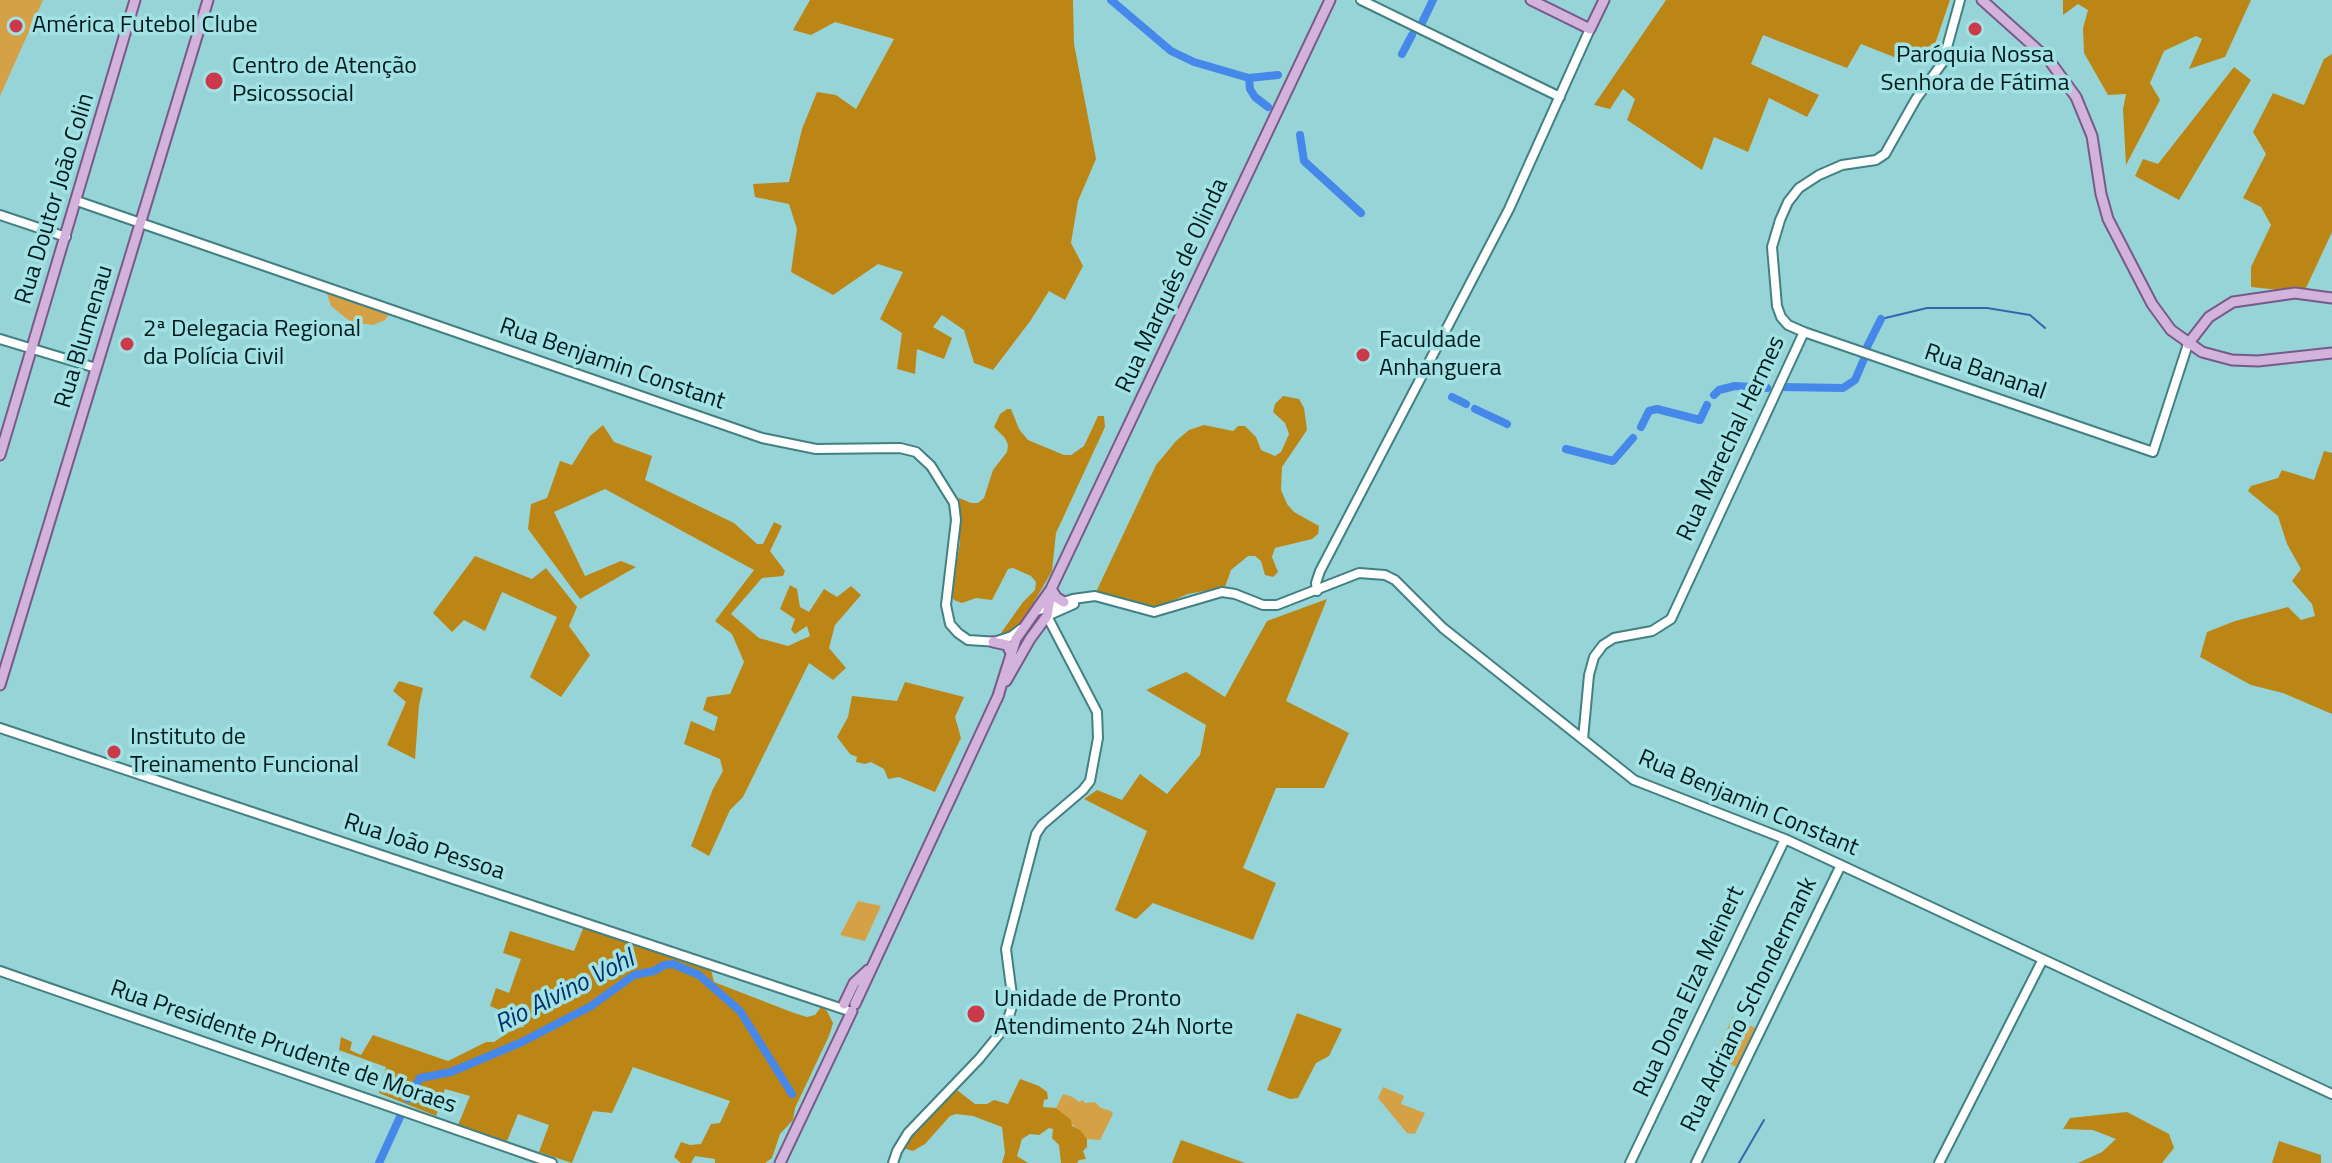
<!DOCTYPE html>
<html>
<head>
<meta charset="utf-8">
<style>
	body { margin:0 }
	canvas { display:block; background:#96d4d7 }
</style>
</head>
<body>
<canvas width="2332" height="1163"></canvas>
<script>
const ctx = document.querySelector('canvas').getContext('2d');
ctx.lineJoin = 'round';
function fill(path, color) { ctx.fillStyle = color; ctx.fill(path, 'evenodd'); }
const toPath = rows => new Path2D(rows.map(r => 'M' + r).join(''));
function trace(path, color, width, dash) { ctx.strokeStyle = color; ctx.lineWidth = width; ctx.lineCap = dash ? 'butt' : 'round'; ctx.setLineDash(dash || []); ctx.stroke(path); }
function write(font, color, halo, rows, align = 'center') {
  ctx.font = font + ' "Titillium Web",sans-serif'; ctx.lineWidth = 7; ctx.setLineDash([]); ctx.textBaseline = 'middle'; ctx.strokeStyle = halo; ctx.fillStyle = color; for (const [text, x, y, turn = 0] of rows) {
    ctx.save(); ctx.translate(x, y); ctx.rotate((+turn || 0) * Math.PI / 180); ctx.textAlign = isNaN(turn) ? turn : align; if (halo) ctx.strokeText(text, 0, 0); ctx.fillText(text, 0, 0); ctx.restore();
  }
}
const green = toPath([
	[0,0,43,0,0,96],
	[326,291,389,314,385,320,373,325,351,322,331,306],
	[858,901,881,906,865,941,840,935],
	[1733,1017,1755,1028,1736,1067,1714,1056],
	[1383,1087,1404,1096,1401,1104,1425,1113,1415,1134,1407,1133,1378,1098],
	[1063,1094,1073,1097,1079,1102,1083,1100,1085,1103,1095,1102,1101,1108,1111,1111,1113,1114,1100,1140,1087,1139,1056,1108]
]);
const forest = toPath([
	[810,0,1073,0,1074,44,1096,159,1078,201,1071,243,1083,266,1065,300,1049,291,1031,320,993,370,974,363,964,330,942,315,933,327,952,338,944,359,917,349,915,374,897,369,902,333,880,319,903,272,878,264,833,295,791,272,797,229,789,204,755,197,753,184,789,182,802,129,817,92,836,95,856,109,894,39,835,22,811,35,793,30],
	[1666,0,1950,0,1934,47,1899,59,1861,44,1847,68,1763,35,1751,64,1819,95,1807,117,1769,98,1748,152,1714,137,1702,170,1627,120,1635,99,1623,89,1610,109,1594,105],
	[2063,0,2251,0,2225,57,2189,69,2202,39,2196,36,2164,51,2150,83,2160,100,2126,165,2123,109,2126,94,2108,95,2084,53,2083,28,2088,10,2078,4,2063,15],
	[2332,54,2332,232,2306,288,2279,290,2251,287,2251,267,2271,225,2261,207,2243,198,2266,154,2253,132,2273,93,2304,105,2324,59],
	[2234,67,2251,80,2179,200,2135,176,2143,159,2158,164],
	[1283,396,1299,399,1304,408,1307,430,1282,467,1281,490,1287,504,1294,512,1319,526,1318,534,1312,539,1275,548,1272,557,1278,572,1273,577,1265,575,1261,561,1255,556,1248,556,1231,570,1225,587,1188,594,1160,606,1145,607,1096,592,1156,465,1176,441,1189,430,1204,425,1233,431,1238,426,1245,426,1256,437,1261,450,1275,456,1281,452,1289,434,1285,423,1273,412,1275,404],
	[1007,409,1011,409,1019,429,1028,440,1064,455,1071,455,1084,446,1098,416,1104,416,1105,427,1056,533,1052,571,1022,623,1006,636,1001,633,1023,602,1035,590,1036,582,1031,576,1013,568,1008,569,992,600,976,598,962,603,954,600,951,593,960,543,957,504,959,498,971,503,978,503,984,498,993,470,1007,452,1008,445,1005,438,994,427,1000,414],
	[603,425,614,442,652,456,645,480,734,523,757,544,763,544,774,522,782,526,770,551,785,571,783,576,762,578,731,614,759,638,788,646,810,636,807,626,795,634,791,630,795,619,780,609,790,585,797,589,800,607,809,612,824,589,837,597,851,586,861,595,835,625,829,648,846,668,833,680,809,663,743,797,730,810,709,856,691,846,713,789,723,771,720,759,684,744,691,721,714,731,718,717,703,710,707,697,730,694,744,662,732,634,715,621,754,570,605,489,554,512,585,576,621,561,636,567,580,599,528,529,531,504,547,498,560,461,572,465,590,436],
	[2324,451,2332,453,2332,714,2283,693,2251,685,2200,657,2207,632,2235,621,2288,607,2301,620,2315,616,2312,604,2292,581,2301,569,2287,544,2278,516,2248,491,2251,486,2278,478,2282,470,2314,480],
	[475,556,532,579,546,568,577,607,569,626,590,655,561,697,530,677,557,617,502,592,485,631,464,620,452,632,433,613],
	[1327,599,1286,701,1349,733,1324,788,1276,788,1243,868,1276,883,1253,940,1153,903,1136,919,1115,910,1147,831,1084,799,1097,790,1122,800,1140,774,1167,794,1200,755,1206,725,1146,690,1186,672,1225,697,1267,621],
	[399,681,423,688,419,705,415,759,387,745,406,702,393,691],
	[905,682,964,697,955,717,961,738,935,792,899,777,888,779,884,769,871,762,865,764,856,762,857,757,850,754,837,737,848,717,852,696,897,701],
	[584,926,710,966,714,982,794,1013,807,1017,815,1015,821,1007,827,1011,833,1023,829,1036,795,1108,793,1120,780,1134,772,1158,765,1163,715,1163,715,1159,695,1156,691,1163,681,1163,674,1157,681,1142,690,1145,701,1144,711,1124,720,1123,730,1101,633,1067,612,1113,593,1111,572,1163,539,1152,549,1125,518,1114,507,1141,458,1125,470,1096,445,1089,436,1116,379,1093,386,1067,339,1050,341,1037,352,1042,350,1050,361,1055,373,1035,448,1061,486,1042,494,1042,515,1028,524,1027,521,1019,490,1006,496,988,509,993,521,959,503,953,510,931,574,951],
	[1297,1013,1342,1029,1329,1056,1316,1063,1298,1098,1290,1099,1267,1090],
	[1020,1079,1039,1086,1047,1092,1048,1099,1044,1100,1043,1107,1056,1108,1071,1120,1072,1126,1080,1130,1087,1139,1087,1147,1083,1151,1086,1159,1079,1160,1077,1163,1061,1163,1059,1145,1052,1138,1053,1129,1049,1128,1039,1135,1030,1134,1022,1139,1017,1156,1028,1163,1002,1163,1005,1153,1002,1127,973,1116,956,1114,950,1116,925,1144,913,1151,903,1148,912,1133,957,1090,975,1104,987,1104,994,1100,1008,1104],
	[2127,1112,2169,1134,2174,1148,2162,1163,2078,1163,2102,1152,2116,1139,2093,1130,2063,1129,2070,1118],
	[1181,1140,1245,1163,1172,1163],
	[2279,1141,2321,1155,2321,1163,2272,1163]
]);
const stream = toPath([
	[1881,319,1927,308,1987,308,2030,315,2045,328],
	[1739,1163,1764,1120]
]);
const river = toPath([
	[1111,0,1171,51,1194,62,1249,78,1278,75],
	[1421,25,1433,0],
	[1402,54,1412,35],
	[1249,78,1250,89,1255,97,1268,107],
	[1300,135,1304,161,1361,213],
	[1867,347,1881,319],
	[1782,387,1843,388,1855,380,1864,359],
	[1714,395,1719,390,1735,386,1767,388],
	[1452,397,1466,404],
	[1475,409,1507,424],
	[1641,427,1649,411,1657,409,1700,420,1707,405],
	[1566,449,1613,461,1633,438],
	[408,1099,420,1078,451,1072,522,1042,591,1006,634,975,654,971,664,965,673,964,699,975,740,1011,792,1094],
	[379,1163,400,1117]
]);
const secondary = toPath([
	[1361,0,1560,97],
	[1960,0,1943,62,1916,99,1885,154,1876,160,1842,165,1819,175,1799,188,1788,202,1780,220,1772,247,1777,306,1781,317,1788,325,1804,332,2153,452,2188,344],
	[77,201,762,438,816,449,900,448,916,452,931,466,954,503,956,520,946,605,950,624,958,633,968,640,999,642],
	[0,215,66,237],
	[0,339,96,368],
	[1317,591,1316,583,1320,571,1509,209,1590,29],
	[1036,611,1073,599,1095,596,1154,612,1222,592,1235,594,1263,605,1277,605,1359,573,1385,575,1395,580,1443,628,1634,780,1785,839,2332,1094],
	[994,642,1012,636,1021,629],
	[0,728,846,1010],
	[1583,739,1589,675,1594,657,1603,645,1614,638,1652,631,1671,619,1804,332],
	[0,971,552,1163],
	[893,1163,897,1151,908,1133,979,1059,1006,1026,1013,1003,1006,949,1036,834,1042,825,1083,790,1090,781,1098,738,1097,712,1047,616,1074,604],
	[1630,1163,1785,839],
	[1696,1163,1841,865],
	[1939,1163,2043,959]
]);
const primary = toPath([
	[1531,0,1590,29,1604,0],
	[1982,0,2049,60,2076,97,2092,136,2101,194,2108,219,2152,304,2171,330,2202,352,2232,360,2258,361,2332,353],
	[2188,344,2209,317,2233,302,2295,293,2332,298],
	[0,455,135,0],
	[1051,589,1057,598,1064,602],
	[993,642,1007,645,1011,653],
	[1006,681,1030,639,1047,616,1051,592],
	[0,685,208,0],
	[997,699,1016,639,1051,589,1330,0],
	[844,1004,854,983,868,970],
	[855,1004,999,694],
	[780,1163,852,1011]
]);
const markers = [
	[16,26,8,"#ca3a4b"],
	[1975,29,8,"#ca3a4b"],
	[214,81,10,"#ca3a4b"],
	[127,344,8,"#ca3a4b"],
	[1363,355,8,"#ca3a4b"],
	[114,752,8,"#ca3a4b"],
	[976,1014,10,"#ca3a4b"]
];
const poiNames = [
	["América Futebol Clube",32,26],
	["Paróquia Nossa",1975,56,"center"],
	["Senhora de Fátima",1975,84,"center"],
	["Centro de Atenção",232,67],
	["Psicossocial",232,95],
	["2ª Delegacia Regional",143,330],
	["da Polícia Civil",143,358],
	["Faculdade",1379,341],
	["Anhanguera",1379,369],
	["Instituto de",130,738],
	["Treinamento Funcional",130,766],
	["Unidade de Pronto",994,1000],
	["Atendimento 24h Norte",994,1028]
];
const streetNames = [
	["Rua Doutor João Colin",56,199,-73],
	["Rua Marquês de Olinda",1173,286,-65],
	["Rua Blumenau",85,337,-73],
	["Rua Benjamin Constant",612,365,19],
	["Rua Bananal",1985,373,19],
	["Rua Marechal Hermes",1732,439,-65],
	["Rua Benjamin Constant",1748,804,23],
	["Rua João Pessoa",424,848,18],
	["Rua Dona Elza Meinert",1690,992,-65],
	["Rua Adriano Schondermank",1750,1005,-64],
	["Rua Presidente Prudente de Moraes",283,1048,19]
];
const waterNames = [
	["Rio Alvino Vohl",565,993,-27]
];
fill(green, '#d5a147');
fill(forest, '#bc8616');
trace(stream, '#3267ac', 2);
trace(river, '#4687ea', 8);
trace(secondary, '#428082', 12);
trace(primary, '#765b8a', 13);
trace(secondary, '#fff', 8);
trace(primary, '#d3b2dc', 9);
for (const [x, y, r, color] of markers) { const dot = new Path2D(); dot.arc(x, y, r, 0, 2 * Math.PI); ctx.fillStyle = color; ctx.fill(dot); trace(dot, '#a2e2e4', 3); }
write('24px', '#021b1c', '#a2e2e4', poiNames, 'left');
write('24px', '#021b1c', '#a2e2e4', streetNames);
write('italic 26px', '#04306d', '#a2e2e4', waterNames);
</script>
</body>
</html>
